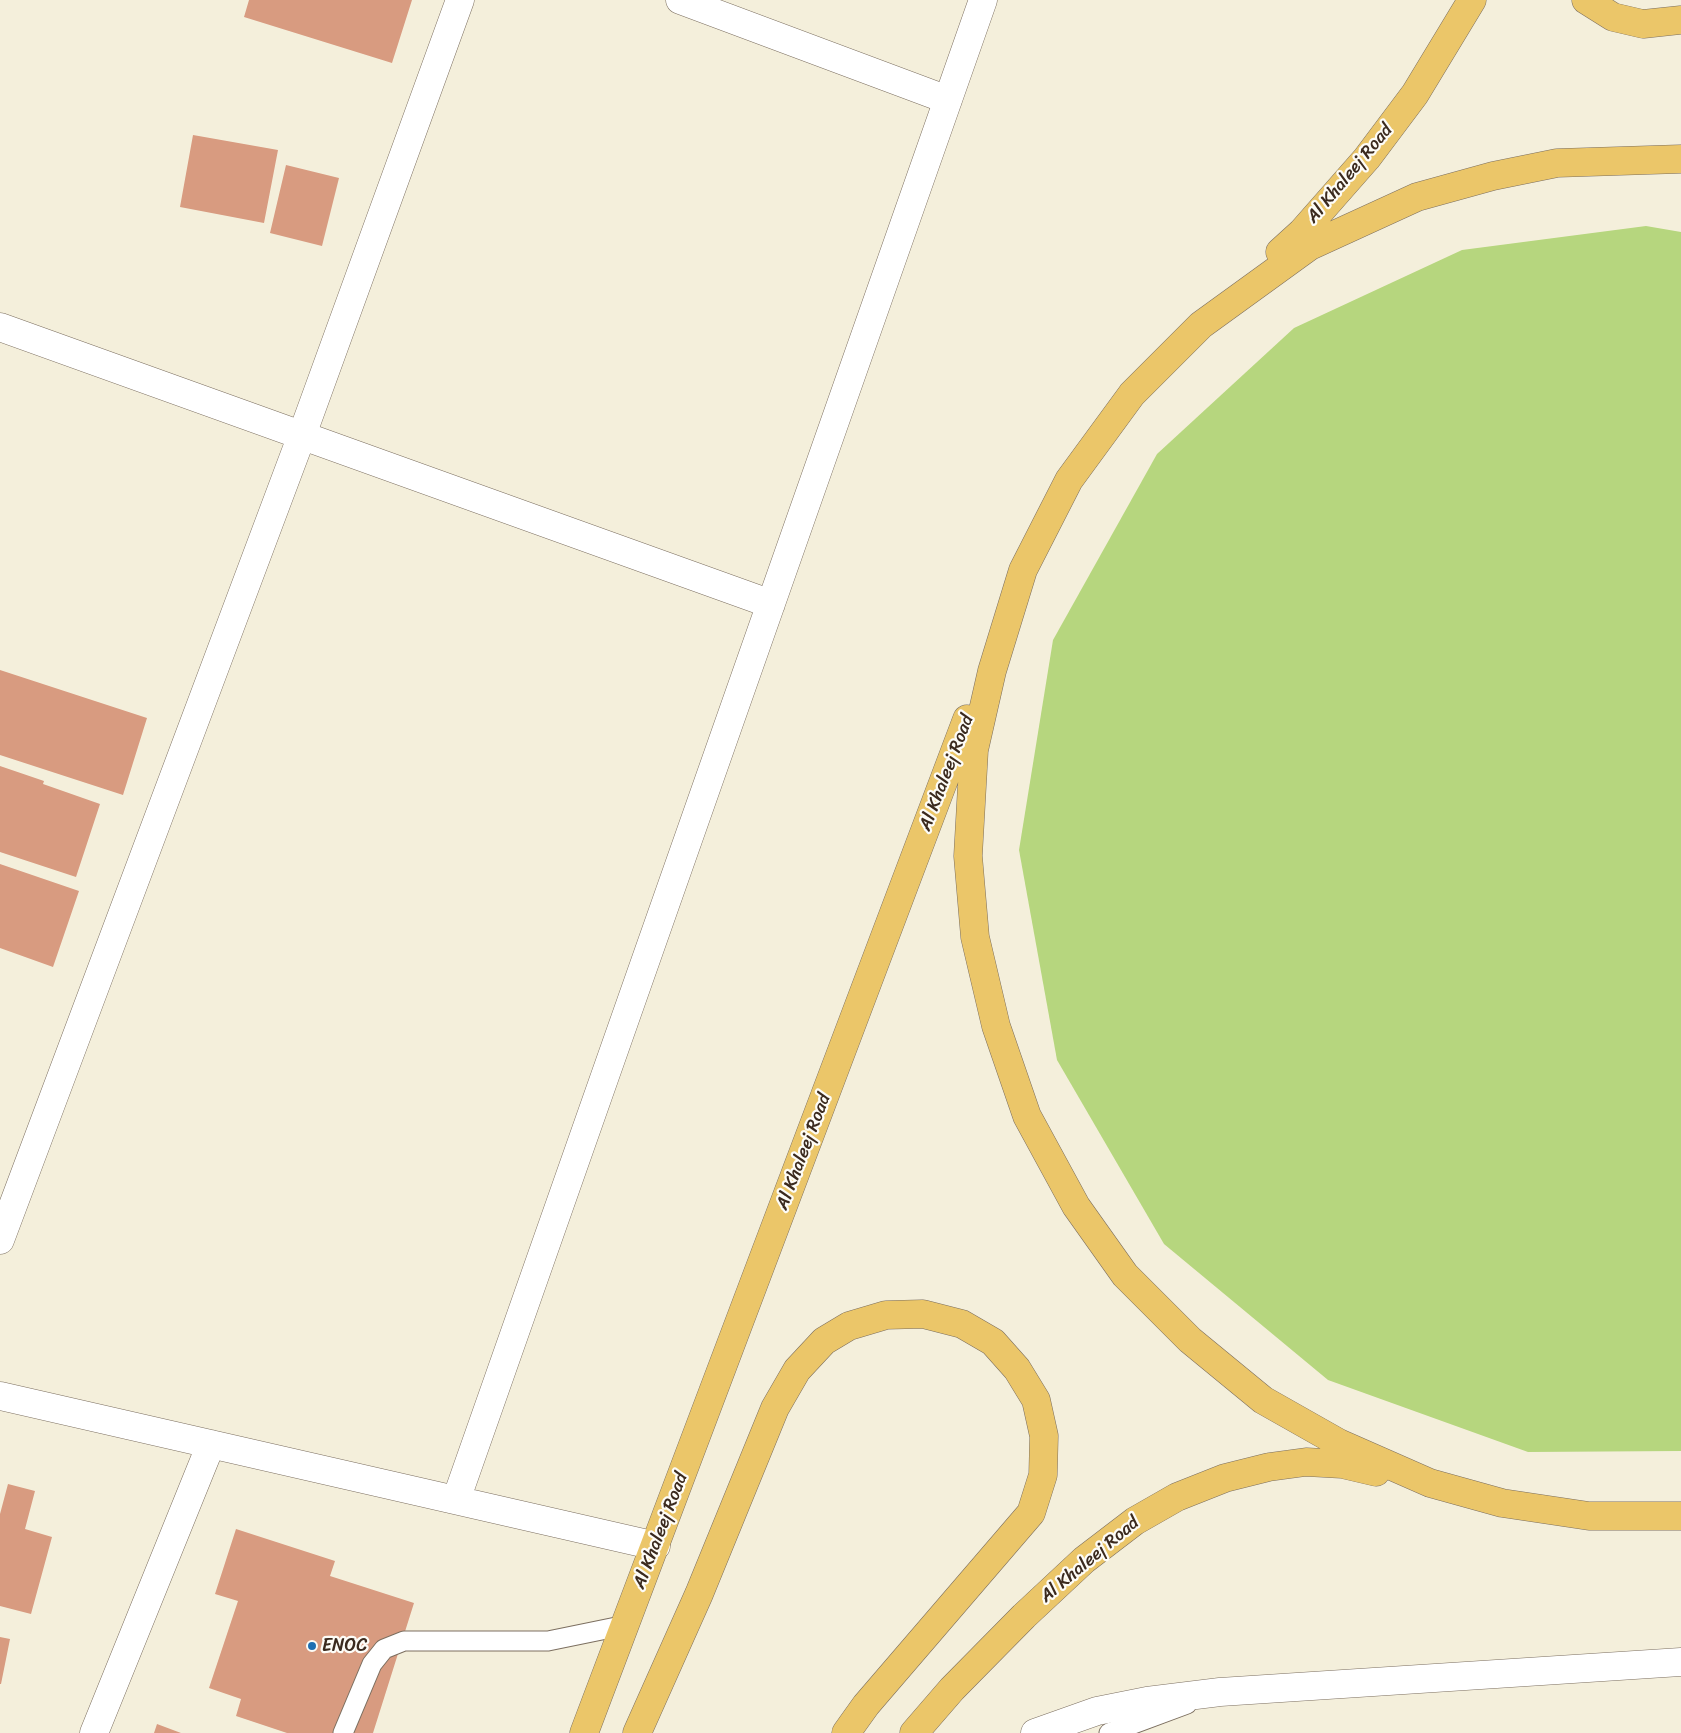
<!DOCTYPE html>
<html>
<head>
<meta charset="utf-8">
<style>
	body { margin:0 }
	canvas { display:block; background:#f4efdb }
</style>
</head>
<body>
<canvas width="1681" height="1733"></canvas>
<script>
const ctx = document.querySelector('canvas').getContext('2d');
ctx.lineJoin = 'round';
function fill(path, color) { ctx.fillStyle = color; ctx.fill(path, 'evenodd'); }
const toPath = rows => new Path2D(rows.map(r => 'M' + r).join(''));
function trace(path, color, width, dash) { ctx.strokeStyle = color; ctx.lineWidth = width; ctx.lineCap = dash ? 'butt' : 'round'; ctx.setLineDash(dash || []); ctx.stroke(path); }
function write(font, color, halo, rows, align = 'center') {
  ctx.font = font + ' Sriracha,sans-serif'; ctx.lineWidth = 4.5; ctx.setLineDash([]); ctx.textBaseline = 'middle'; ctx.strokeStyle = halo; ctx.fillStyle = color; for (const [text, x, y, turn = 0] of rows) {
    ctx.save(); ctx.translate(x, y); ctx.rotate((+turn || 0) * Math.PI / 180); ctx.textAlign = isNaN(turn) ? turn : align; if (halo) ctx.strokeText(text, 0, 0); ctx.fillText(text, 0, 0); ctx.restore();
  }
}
const green = toPath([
	[1646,226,1681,232,1681,1451,1528,1452,1328,1380,1164,1244,1057,1060,1019,850,1053,640,1157,454,1294,328,1462,250]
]);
const building = toPath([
	[249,0,412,0,392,63,244,17],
	[193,135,278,150,264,223,180,207],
	[286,165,339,178,322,246,270,233],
	[0,670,147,718,123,795,0,755],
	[0,766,44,781,43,784,100,804,76,877,0,852],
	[0,864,79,891,53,967,0,948],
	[8,1484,35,1491,25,1529,52,1537,31,1614,0,1606,0,1514],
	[236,1529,335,1561,330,1576,414,1603,373,1733,287,1733,236,1716,241,1699,209,1688,238,1601,215,1594],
	[0,1637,10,1639,1,1684,0,1684],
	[157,1724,181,1733,154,1733]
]);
const service = toPath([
	[343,1733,372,1664,384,1649,404,1641,548,1641,626,1625],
	[1109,1733,1187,1704]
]);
const minor = toPath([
	[680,0,948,100],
	[0,327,771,604],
	[0,1240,302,435,460,0],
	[0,1396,656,1546],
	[456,1500,983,0],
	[94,1733,211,1444]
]);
const tertiary = toPath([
	[1035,1733,1097,1711,1147,1701,1220,1692,1681,1662]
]);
const primary = toPath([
	[1586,0,1613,17,1643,24,1681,20],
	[1681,159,1557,163,1493,176,1417,197,1310,246,1201,325,1132,394,1069,480,1023,570,992,671,974,750,968,856,975,937,996,1026,1027,1116,1076,1206,1125,1275,1190,1340,1263,1400,1339,1443,1430,1483,1502,1503,1589,1516,1681,1516],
	[1280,252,1302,232,1367,158,1415,94,1472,0],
	[584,1733,967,719],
	[637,1733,699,1594,775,1408,797,1370,824,1341,849,1326,886,1315,923,1314,962,1324,993,1342,1017,1369,1036,1400,1044,1436,1043,1475,1031,1513,866,1705,846,1733],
	[914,1733,952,1689,1024,1616,1084,1560,1135,1521,1177,1497,1225,1478,1269,1467,1306,1462,1342,1464,1376,1472]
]);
const markers = [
	[312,1646,5,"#1f6fb2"]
];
const streetNames = [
	["Al Khaleej Road",1350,174,-50],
	["Al Khaleej Road",947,773,-69],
	["Al Khaleej Road",804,1152,-69],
	["Al Khaleej Road",661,1531,-69],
	["Al Khaleej Road",1090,1560,-40]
];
const poiNames = [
	["ENOC",322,1646]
];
fill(green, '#b6d67e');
fill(building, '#d89b80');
trace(service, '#7c6f60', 21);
trace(minor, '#7c6f60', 29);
trace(tertiary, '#7c6f60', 29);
trace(primary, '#7c6f60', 29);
trace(service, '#fff', 19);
trace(minor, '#fff', 28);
trace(tertiary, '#fff', 28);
trace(primary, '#ebc669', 28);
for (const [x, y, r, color] of markers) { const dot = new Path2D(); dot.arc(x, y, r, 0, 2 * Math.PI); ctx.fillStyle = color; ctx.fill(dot); trace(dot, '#fdfcf7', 2); }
write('18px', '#3b2a1e', '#fdfcf7', streetNames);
write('18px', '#3b2a1e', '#fdfcf7', poiNames, 'left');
</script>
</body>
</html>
